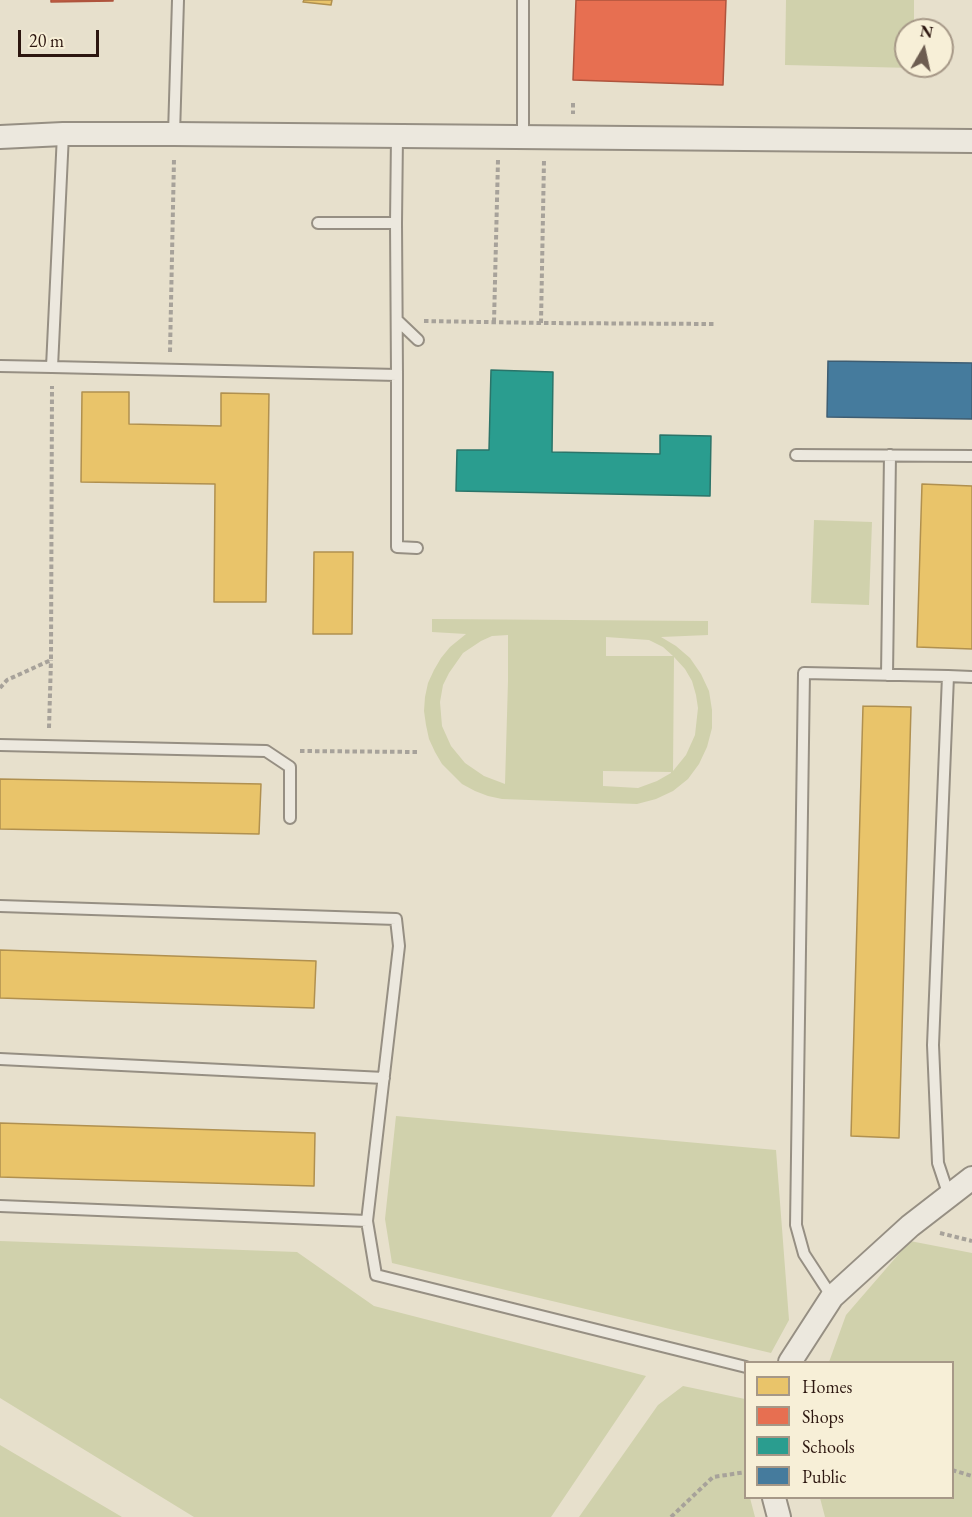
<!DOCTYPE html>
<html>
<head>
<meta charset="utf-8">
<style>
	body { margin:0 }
	#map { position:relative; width:972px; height:1517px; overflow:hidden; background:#e7e0cc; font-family:"EB Garamond",serif }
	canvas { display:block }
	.legend { position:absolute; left:744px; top:1361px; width:210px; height:138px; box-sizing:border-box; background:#f7efd7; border:2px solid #a69887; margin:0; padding:8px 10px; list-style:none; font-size:18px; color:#2c160f }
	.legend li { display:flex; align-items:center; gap:12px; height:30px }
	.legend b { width:30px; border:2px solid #a69887 }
	.north { position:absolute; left:894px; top:18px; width:60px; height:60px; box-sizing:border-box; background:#f7efd7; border:2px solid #a69887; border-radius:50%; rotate:9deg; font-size:16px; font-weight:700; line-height:24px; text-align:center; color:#2c160f }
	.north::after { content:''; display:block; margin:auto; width:21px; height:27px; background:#6d5d51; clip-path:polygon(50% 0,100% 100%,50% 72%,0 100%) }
	.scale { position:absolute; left:18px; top:30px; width:81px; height:27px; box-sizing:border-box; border:3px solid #2c160f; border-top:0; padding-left:8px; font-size:18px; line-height:21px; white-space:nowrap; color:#2c160f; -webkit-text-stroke:4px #f7efd7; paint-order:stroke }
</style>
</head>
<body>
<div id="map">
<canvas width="972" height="1517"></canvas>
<ul class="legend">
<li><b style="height:16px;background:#e9c46a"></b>Homes</li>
<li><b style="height:16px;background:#e76f51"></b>Shops</li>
<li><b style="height:16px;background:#2a9d8f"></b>Schools</li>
<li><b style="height:16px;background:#457b9d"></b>Public</li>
</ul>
<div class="north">N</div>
<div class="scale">20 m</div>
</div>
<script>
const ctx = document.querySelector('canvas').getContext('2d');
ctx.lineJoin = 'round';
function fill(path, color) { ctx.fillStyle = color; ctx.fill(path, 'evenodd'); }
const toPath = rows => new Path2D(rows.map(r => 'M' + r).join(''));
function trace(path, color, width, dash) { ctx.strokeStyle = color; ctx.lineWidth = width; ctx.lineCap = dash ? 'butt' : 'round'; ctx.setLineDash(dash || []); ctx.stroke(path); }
const green = toPath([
	[786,0,914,0,914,30,906,30,906,66,913,66,913,68,785,65],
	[814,520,872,522,869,605,811,603],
	[432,619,708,621,708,635,661,637,676,646,690,658,701,674,709,691,712,710,712,728,707,747,699,764,688,779,673,791,656,799,637,804,502,799,488,796,475,791,462,784,442,764,435,752,429,739,426,725,424,711,425,697,428,683,434,670,441,658,450,647,466,634,432,632],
	[508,635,508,681,505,784,484,776,465,763,451,746,442,726,440,702,443,685,449,673,463,653,481,641,492,636],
	[606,637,649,640,663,647,673,656,606,656],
	[674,657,685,669,692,681,696,695,698,708,695,735,686,755,673,771],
	[603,771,671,772,671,773,657,781,638,788,603,786],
	[396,1116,776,1150,789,1320,771,1353,392,1263,385,1219],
	[0,1241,297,1252,374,1306,646,1376,551,1517,194,1517,0,1398],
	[910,1241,972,1253,972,1517,825,1517,820,1498,952,1498,952,1362,829,1362,846,1315],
	[683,1386,745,1399,746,1498,750,1498,755,1517,579,1517,658,1405],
	[0,1445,122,1517,0,1517]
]);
const homes = toPath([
	[304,0,332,0,331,5,303,2,304,0],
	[82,392,129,392,129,424,221,426,221,393,269,394,266,602,214,602,215,484,81,482,82,392],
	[922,484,972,486,972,649,917,647,922,484],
	[314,552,353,552,352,634,313,634,314,552],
	[863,706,911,707,899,1138,851,1136,863,706],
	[0,779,261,784,259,834,0,829,0,779],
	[0,950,316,961,314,1008,0,998,0,950],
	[0,1123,315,1133,314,1186,0,1177,0,1123]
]);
const shops = toPath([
	[51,0,113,0,113,1,51,2,51,0],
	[576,0,726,0,723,85,573,80,576,0]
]);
const schools = toPath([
	[491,370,553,372,552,452,660,454,660,435,711,436,710,496,456,491,457,450,489,450,491,370]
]);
const public = toPath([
	[828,361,972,363,972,419,827,417,828,361]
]);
const path = toPath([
	[573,103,573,114],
	[424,321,541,323,715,324],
	[494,322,498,160],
	[541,323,544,160],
	[170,352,174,159],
	[0,688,7,680,51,660,52,386],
	[49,728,51,660],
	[300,751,417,752],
	[940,1233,972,1241],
	[952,1470,972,1476],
	[671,1517,713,1477,746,1472]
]);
const service = toPath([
	[523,0,523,137],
	[174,134,178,0],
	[318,223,396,223,397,136],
	[397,320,418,340],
	[0,366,52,367,63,134],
	[52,367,397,375,396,223],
	[397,375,397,547,417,548],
	[796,455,972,456],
	[887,675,890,455],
	[948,676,972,677],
	[0,745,266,751,290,767,290,818],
	[0,906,396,919,399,946,367,1221],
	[0,1059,384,1078],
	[0,1206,367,1221,376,1275,746,1367],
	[832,1297,804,1254,796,1225,804,673,948,676,933,1045,938,1163,949,1196]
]);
const minor = toPath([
	[0,137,63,134,174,134,972,141],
	[790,1362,832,1297,910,1226,972,1178],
	[774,1498,779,1517]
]);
fill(green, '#d0d1ac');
fill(homes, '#e9c46a');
trace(homes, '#b0904f', 1.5);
fill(shops, '#e76f51');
trace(shops, '#af543d', 1.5);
fill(schools, '#2a9d8f');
trace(schools, '#2b7469', 1.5);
fill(public, '#457b9d');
trace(public, '#3e5d72', 1.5);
trace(service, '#968f83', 14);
trace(minor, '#968f83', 26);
trace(path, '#a7a29a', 4, [4.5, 3]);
trace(service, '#ece8de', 10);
trace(minor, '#ece8de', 22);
</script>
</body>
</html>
